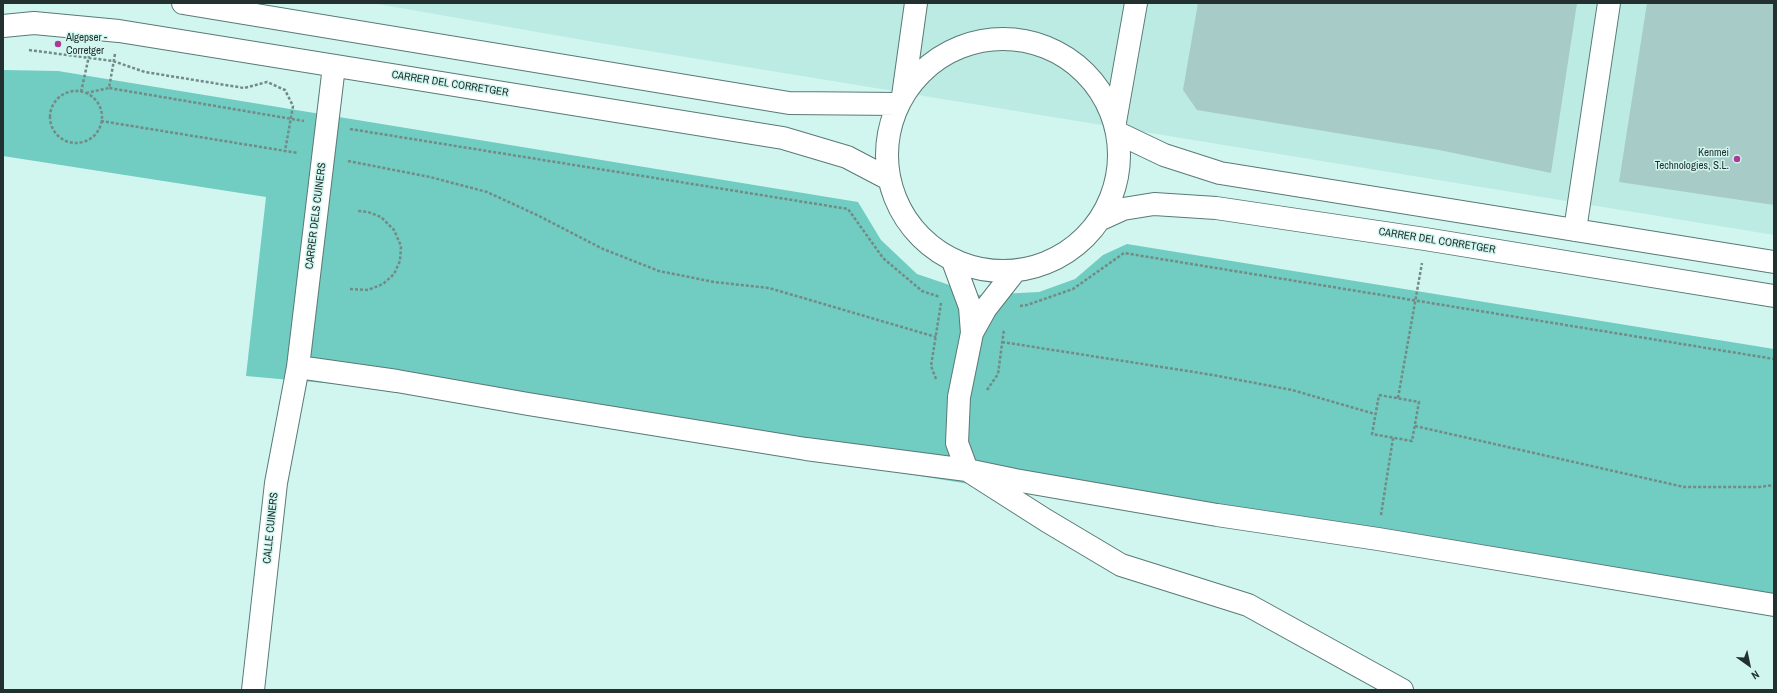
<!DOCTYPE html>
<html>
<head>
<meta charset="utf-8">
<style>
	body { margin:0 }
	#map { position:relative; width:1777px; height:693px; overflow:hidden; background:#d1f6f0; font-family:"Archivo Narrow",sans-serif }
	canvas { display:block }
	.frame { position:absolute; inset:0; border:4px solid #22312f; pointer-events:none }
	.north { position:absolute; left:1729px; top:645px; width:40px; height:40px; -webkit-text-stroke:3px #d1f6f0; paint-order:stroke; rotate:147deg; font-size:11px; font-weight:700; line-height:16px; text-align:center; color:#22312f }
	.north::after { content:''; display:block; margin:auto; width:14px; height:18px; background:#22312f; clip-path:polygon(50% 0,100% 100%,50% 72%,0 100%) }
</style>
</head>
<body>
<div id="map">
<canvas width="1777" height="693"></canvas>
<div class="frame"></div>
<div class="north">N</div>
</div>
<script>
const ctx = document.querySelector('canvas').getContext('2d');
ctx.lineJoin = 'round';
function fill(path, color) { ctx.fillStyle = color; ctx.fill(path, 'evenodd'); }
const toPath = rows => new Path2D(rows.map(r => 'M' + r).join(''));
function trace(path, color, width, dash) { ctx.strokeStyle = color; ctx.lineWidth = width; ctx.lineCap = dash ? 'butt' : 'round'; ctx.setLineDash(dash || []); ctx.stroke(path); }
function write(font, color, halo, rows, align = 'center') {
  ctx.font = font + ' "Archivo Narrow",sans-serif'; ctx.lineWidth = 3; ctx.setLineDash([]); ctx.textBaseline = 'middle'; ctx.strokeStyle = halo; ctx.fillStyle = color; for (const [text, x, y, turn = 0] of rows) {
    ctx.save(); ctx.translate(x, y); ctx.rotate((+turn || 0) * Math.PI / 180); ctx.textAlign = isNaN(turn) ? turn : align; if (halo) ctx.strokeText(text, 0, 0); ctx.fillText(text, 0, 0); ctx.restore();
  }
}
const built = toPath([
	[372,3,1774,3,1774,235,594,42]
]);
const green = toPath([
	[3,70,58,71,858,202,881,240,917,274,979,295,1039,292,1075,279,1103,255,1127,244,1774,349,1774,614,369,387,246,376,266,197,3,156]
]);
const building = toPath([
	[1198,3,1577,3,1551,173,1439,150,1197,110,1183,90],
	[1647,3,1774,3,1774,205,1619,182]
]);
const path = toPath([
	[29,50,113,61,145,72,244,88,267,82,285,90,293,106,285,151],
	[115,54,109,88,304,121],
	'50 117a26 26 0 1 1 52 0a26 26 0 1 1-52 0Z',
	[81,92,89,56],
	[86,93,109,88],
	[101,121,298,153],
	[350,129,848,209,883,258,922,291,940,297],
	[348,161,430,177,487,192,537,215,603,249,659,271,714,282,769,288,936,337],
	[350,289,368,290,383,284,394,274,400,261,401,246,394,230,381,217,368,212,358,211],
	[1020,306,1027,305,1073,289,1124,253,1774,359],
	[1002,342,1213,375,1292,390,1375,414],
	[936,379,931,366,941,303],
	[987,390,998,374,1004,329],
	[1379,395,1419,402,1412,441,1372,434,1379,395],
	[1398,398,1422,263],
	[1415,426,1684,487,1759,487,1774,485],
	[1381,515,1393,438]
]);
const minor = toPath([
	[183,3,789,103,898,104],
	[3,26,34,23,119,31,783,138,847,157,889,179],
	'887 155a116 116 0 1 1 232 0a116 116 0 1 1-232 0Z',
	[903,96,916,3],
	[1115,122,1136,3],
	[1118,133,1164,155,1220,173,1774,262],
	[1101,219,1123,209,1154,204,1216,208,1425,239,1774,296],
	[1575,230,1609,3],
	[953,261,970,307,972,333,959,397,957,443,967,470,1047,521,1121,565,1248,605,1402,690],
	[972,333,986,308,1015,271],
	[298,367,397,381,528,404,806,449,967,470,1015,480,1217,515,1378,539,1774,605],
	[253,690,276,483,298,367,334,66]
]);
const markers = [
	[58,44,4,"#ab3a96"],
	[1737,159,4,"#ab3a96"]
];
const poiNames = [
	["Algepser -",66,38],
	["Corretger",66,51],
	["Kenmei",1729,153,"right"],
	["Technologies, S.L.",1729,166,"right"]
];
const streetNames = [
	["CARRER DEL CORRETGER",450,84,9],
	["CARRER DELS CUINERS",316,216,-83],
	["CARRER DEL CORRETGER",1437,241,9],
	["CALLE CUINERS",271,528,-84]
];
fill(built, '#bcebe4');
fill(green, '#71ccc1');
fill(building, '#a7cbc6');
trace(minor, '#597a76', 24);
trace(path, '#728b87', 2.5, [3, 2]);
trace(minor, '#fff', 22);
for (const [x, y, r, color] of markers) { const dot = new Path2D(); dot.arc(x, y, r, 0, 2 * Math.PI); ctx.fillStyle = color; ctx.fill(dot); trace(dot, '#d1f6f0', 1.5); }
write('11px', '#22312f', '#d1f6f0', poiNames, 'left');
write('11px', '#22312f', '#d1f6f0', streetNames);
</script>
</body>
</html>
